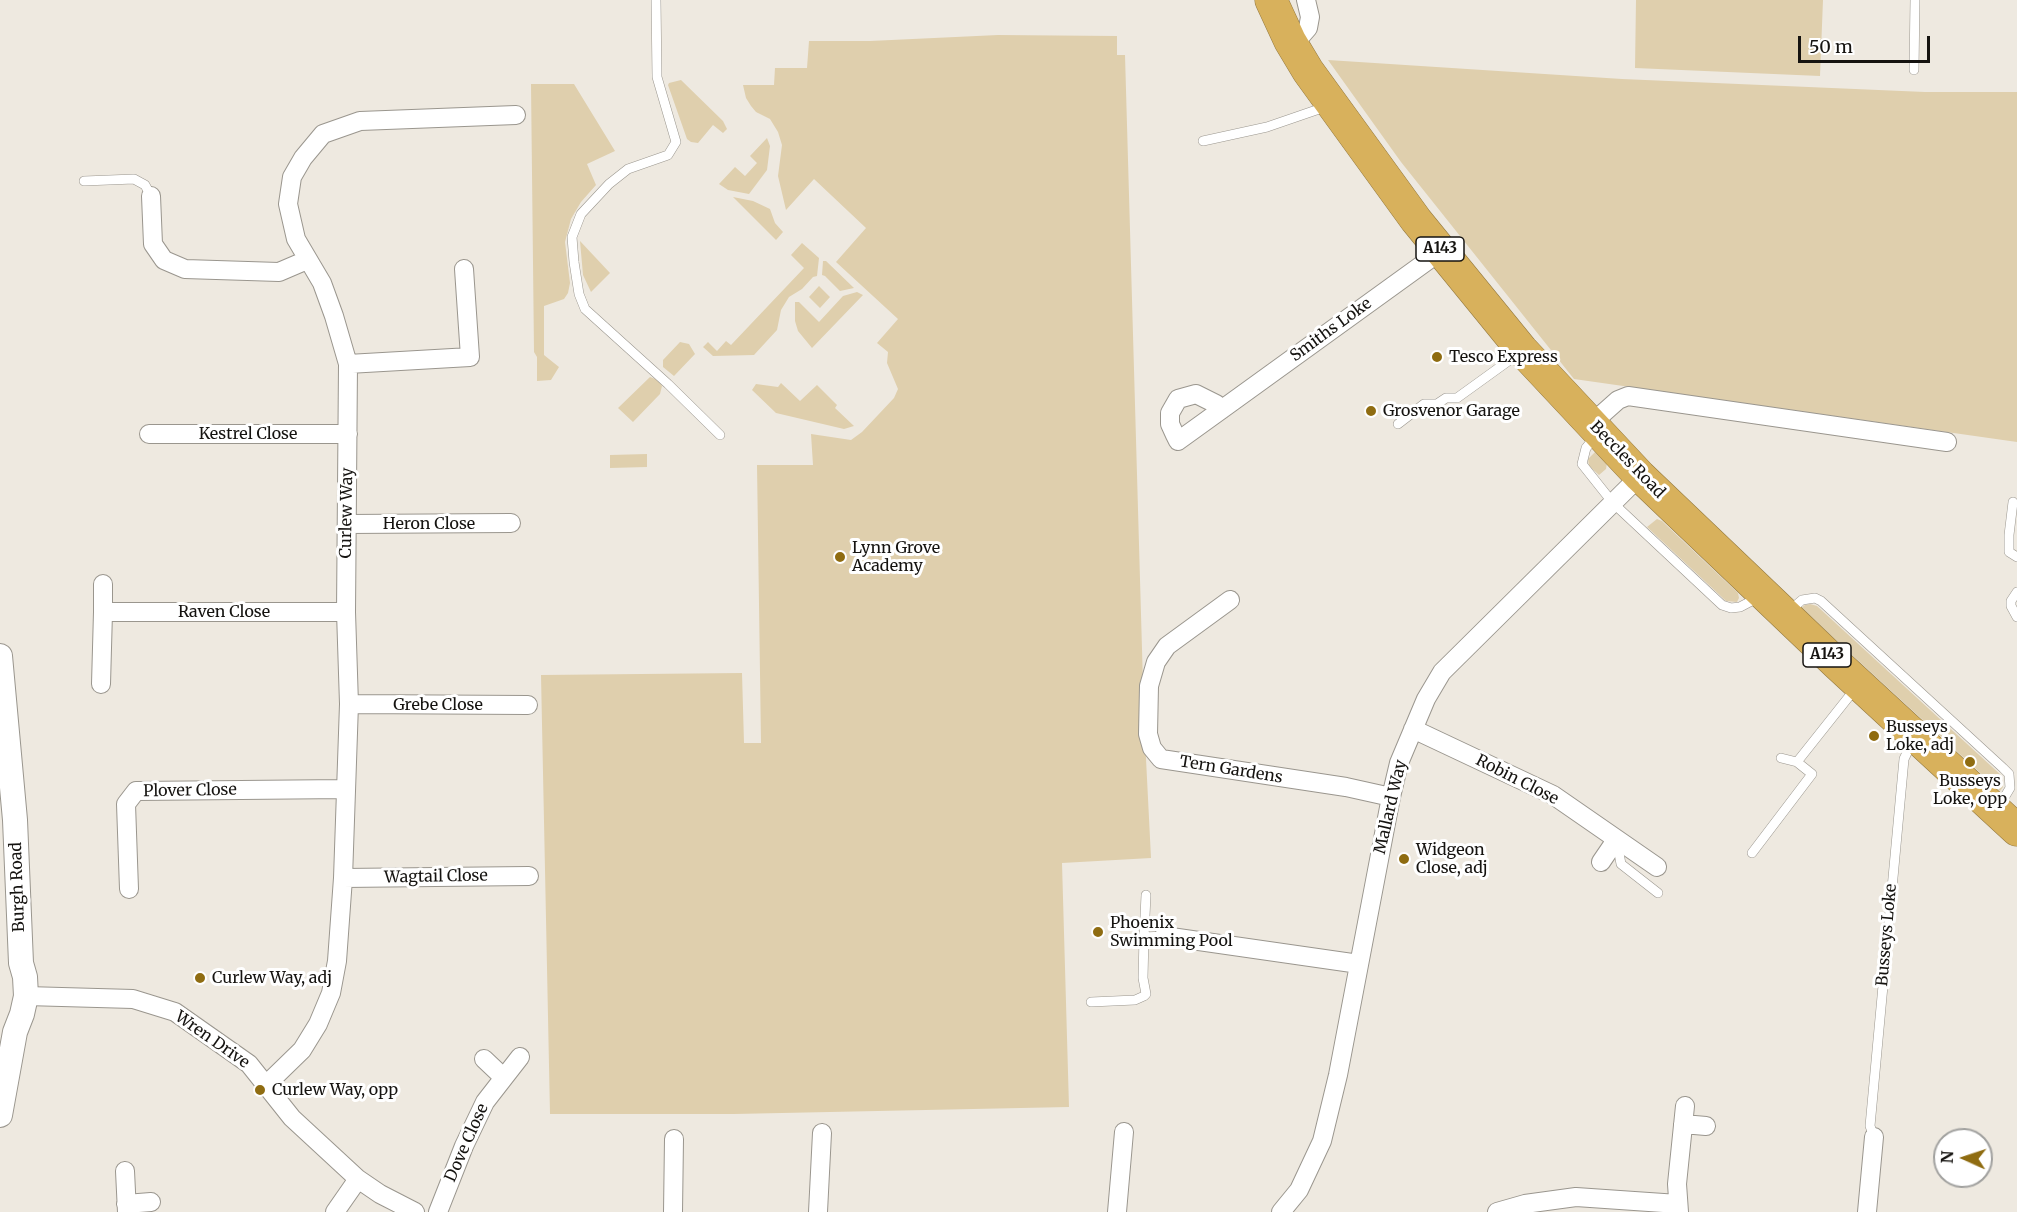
<!DOCTYPE html>
<html>
<head>
<meta charset="utf-8">
<style>
	body { margin:0 }
	#map { position:relative; width:2017px; height:1212px; overflow:hidden; background:#eee9e0; font-family:Merriweather,serif }
	canvas { display:block }
	.north { position:absolute; left:1933px; top:1128px; width:60px; height:60px; box-sizing:border-box; background:#fff; border:2px solid #a1a19f; border-radius:50%; rotate:273deg; font-size:16px; font-weight:700; line-height:24px; text-align:center; color:#151310 }
	.north::after { content:''; display:block; margin:auto; width:21px; height:27px; background:#8f6c11; clip-path:polygon(50% 0,100% 100%,50% 72%,0 100%) }
	.scale { position:absolute; left:1798px; top:36px; width:132px; height:27px; box-sizing:border-box; border:3px solid #151310; border-top:0; padding-left:8px; font-size:18px; line-height:21px; white-space:nowrap; color:#151310; -webkit-text-stroke:4px #fff; paint-order:stroke }
</style>
</head>
<body>
<div id="map">
<canvas width="2017" height="1212"></canvas>
<div class="north">N</div>
<div class="scale">50 m</div>
</div>
<script>
const ctx = document.querySelector('canvas').getContext('2d');
ctx.lineJoin = 'round';
function fill(path, color) { ctx.fillStyle = color; ctx.fill(path, 'evenodd'); }
const toPath = rows => new Path2D(rows.map(r => 'M' + r).join(''));
function trace(path, color, width, dash) { ctx.strokeStyle = color; ctx.lineWidth = width; ctx.lineCap = dash ? 'butt' : 'round'; ctx.setLineDash(dash || []); ctx.stroke(path); }
function write(font, color, halo, rows, align = 'center') {
  ctx.font = font + ' Merriweather,serif'; ctx.lineWidth = 6; ctx.setLineDash([]); ctx.textBaseline = 'middle'; ctx.strokeStyle = halo; ctx.fillStyle = color; for (const [text, x, y, turn = 0] of rows) {
    ctx.save(); ctx.translate(x, y); ctx.rotate((+turn || 0) * Math.PI / 180); ctx.textAlign = isNaN(turn) ? turn : align; if (halo) ctx.strokeText(text, 0, 0); ctx.fillText(text, 0, 0); ctx.restore();
  }
}
const green = toPath([
	[1636,0,1823,0,1820,76,1635,68],
	[998,35,1117,36,1117,55,1125,55,1144,719,1151,858,1062,863,1069,1107,734,1114,550,1114,541,675,742,673,744,743,761,743,757,465,813,465,811,434,851,440,862,432,894,398,898,389,887,363,888,352,877,343,898,319,836,262,866,228,814,179,786,210,778,176,782,145,778,132,770,119,756,112,751,106,746,98,743,85,774,85,775,68,807,68,809,41,870,41],
	[1328,60,1622,79,1925,92,2017,92,2017,442,1574,379,1401,162],
	[681,80,723,121,727,129,723,133,713,125,698,143,691,142,687,139,668,85,669,83],
	[531,84,574,84,615,151,587,164,596,185,581,202,571,219,565,242,570,283,568,293,564,299,544,306,544,355,559,367,551,380,537,381,537,357,534,352],
	[767,138,770,146,767,170,749,194,728,190,719,184,735,167,745,176,757,163,750,156],
	[733,197,753,201,770,209,775,223,783,232,776,240],
	[580,241,610,273,591,292,583,275],
	[802,243,819,258,817,276,813,277,802,289,789,297,781,310,777,330,754,355,713,356,703,347,708,342,717,351,726,341,731,345,804,268,791,255],
	[823,261,826,261,854,288,840,291,825,276,822,275],
	[819,286,830,297,820,308,809,297],
	[857,292,863,295,812,348,798,331,795,321,795,302,799,302,819,322,843,296],
	[680,342,689,344,695,354,674,376,663,367,663,360],
	[650,377,658,380,662,386,660,394,633,422,618,408],
	[781,383,800,401,817,385,837,405,835,408,854,426,844,429,776,413,752,390,756,384,778,387],
	[1595,452,1607,463,1606,469,1599,475,1589,466,1588,459],
	[647,454,647,467,610,468,610,455],
	[1657,519,1662,521,1738,593,1739,598,1737,602,1726,601,1647,527],
	[1810,604,1817,606,2002,776,2003,787,2000,791,1801,608,1805,605]
]);
const lane = toPath([
	[656,0,657,77,676,142,668,155,628,169,609,184,581,214,572,237,574,262,579,294,585,309,668,384,720,435],
	[1914,70,1915,0],
	[1203,141,1267,127,1328,106],
	[84,181,134,179,145,185,151,196],
	[1398,424,1424,404,1437,404,1446,398,1457,398,1518,354],
	[1596,436,1586,448,1582,464,1613,503,1722,605,1731,608,1740,607,1759,597],
	[2013,502,2009,535,2009,552,2017,557],
	[2017,592,2011,601,2011,606,2017,617],
	[1788,612,1802,600,1815,598,1821,601,2003,768,2009,774,2010,788,1998,808],
	[1781,758,1797,762],
	[1617,842,1621,864,1658,893],
	[1752,853,1812,774,1797,762,1855,689],
	[1144,937,1146,895],
	[1091,1002,1135,1000,1144,996,1146,994,1143,978,1144,937,1164,936],
	[1874,1137,1870,1126,1904,759,1913,740]
]);
const street = toPath([
	[1290,41,1301,36,1308,28,1310,17,1306,0],
	[151,196,153,244,164,260,185,269,279,272,307,260],
	[348,364,470,357,464,269],
	[1221,410,1216,404,1196,394,1178,399,1170,413,1170,424,1175,435,1178,441,1221,410,1441,251],
	[1591,424,1618,400,1628,396,1947,442],
	[149,434,348,434],
	[347,524,511,523],
	[1230,600,1167,646,1156,662,1149,686,1148,734,1152,748,1161,759,1346,787,1391,797],
	[103,612,103,584],
	[101,684,103,612,346,612],
	[349,704,528,705],
	[1413,729,1553,795,1657,867],
	[1601,862,1616,840],
	[343,878,529,876],
	[129,889,126,804,136,791,345,789],
	[1164,936,1359,964],
	[26,996,133,999,175,1012,249,1064,292,1118,358,1179,380,1194,415,1212],
	[484,1059,503,1077],
	[266,1085,302,1050,318,1024,331,993,337,961,343,878,349,704,346,612,348,364,334,316,322,283,296,239,288,204,292,177,303,158,323,134,360,121,516,115],
	[1683,1124,1706,1126],
	[125,1171,127,1212],
	[126,1204,151,1202],
	[335,1212,358,1179],
	[438,1212,464,1146,485,1102,520,1057],
	[673,1212,674,1139],
	[818,1212,822,1133],
	[1117,1212,1124,1132],
	[1281,1212,1299,1190,1322,1141,1338,1075,1391,797,1399,763,1426,699,1442,672,1640,476],
	[1497,1212,1525,1204,1576,1197,1678,1204],
	[1679,1212,1677,1184,1685,1106],
	[1867,1212,1874,1137]
]);
const secondary = toPath([
	[0,656,15,820,21,963,25,977,26,996,22,1014,15,1032,0,1115]
]);
const highway = toPath([
	[1271,0,1290,41,1308,71,1416,220,1522,350,1640,476,1837,664,2017,830]
]);
const markers = [
	[1437,357,6,"#8f6c11"],
	[1371,411,6,"#8f6c11"],
	[840,557,6,"#8f6c11"],
	[1874,736,6,"#8f6c11"],
	[1970,762,6,"#8f6c11"],
	[1404,859,6,"#8f6c11"],
	[1098,932,6,"#8f6c11"],
	[200,978,6,"#8f6c11"],
	[260,1090,6,"#8f6c11"]
];
const shields = [
	[1440,249,48],
	[1827,655,48]
];
const shieldNames = [
	["A143",1440,249],
	["A143",1827,655]
];
const streetNames = [
	["Smiths Loke",1331,330,-36],
	["Kestrel Close",248,434],
	["Beccles Road",1627,460,46],
	["Curlew Way",347,513,-89],
	["Heron Close",429,524],
	["Raven Close",224,612],
	["Grebe Close",438,705],
	["Tern Gardens",1231,770,9],
	["Robin Close",1517,780,27],
	["Plover Close",190,791,-1],
	["Mallard Way",1391,807,-77],
	["Wagtail Close",436,877,-1],
	["Burgh Road",18,887,-92],
	["Busseys Loke",1887,935,-85],
	["Wren Drive",212,1040,35],
	["Dove Close",467,1143,-66]
];
const poiNames = [
	["Tesco Express",1449,357],
	["Grosvenor Garage",1383,411],
	["Lynn Grove",852,548],
	["Academy",852,566],
	["Busseys",1886,727],
	["Loke, adj",1886,745],
	["Busseys",1970,781,"center"],
	["Loke, opp",1970,799,"center"],
	["Widgeon",1416,850],
	["Close, adj",1416,868],
	["Phoenix",1110,923],
	["Swimming Pool",1110,941],
	["Curlew Way, adj",212,978],
	["Curlew Way, opp",272,1090]
];
fill(green, '#dfcfad');
trace(lane, '#9a968e', 10);
trace(street, '#9a968e', 20);
trace(secondary, '#9a968e', 26);
trace(highway, '#947a41', 33);
trace(lane, '#fff', 9);
trace(street, '#fff', 18);
trace(secondary, '#fff', 24);
trace(highway, '#d8b15c', 32);
for (const [x, y, r, color] of markers) { const dot = new Path2D(); dot.arc(x, y, r, 0, 2 * Math.PI); ctx.fillStyle = color; ctx.fill(dot); trace(dot, '#fff', 2); }
for (const [x, y, w] of shields) { const box = new Path2D(); box.roundRect(x - w / 2, y - 12, w, 24, 4.5); ctx.fillStyle = '#fff'; ctx.fill(box); trace(box, '#151310', 1.5); }
write('bold 15px', '#151310', null, shieldNames);
write('16px', '#151310', '#fff', streetNames);
write('16px', '#151310', '#fff', poiNames, 'left');
</script>
</body>
</html>
